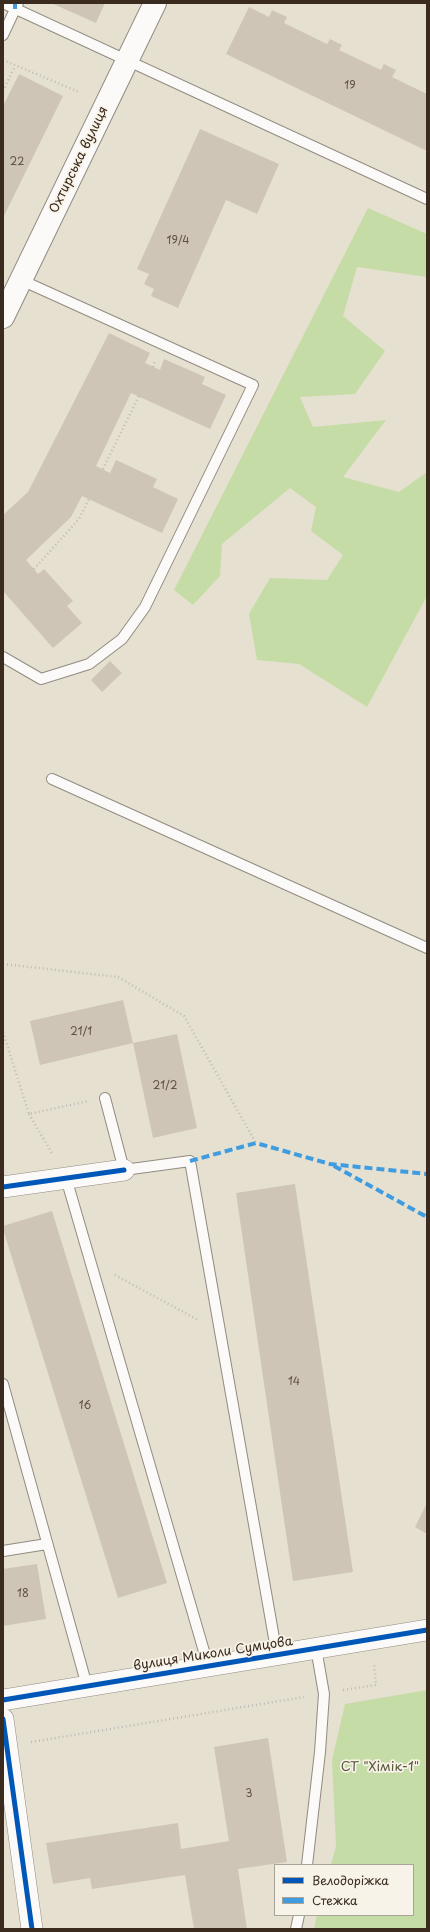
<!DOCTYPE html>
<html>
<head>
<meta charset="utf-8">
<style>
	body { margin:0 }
	#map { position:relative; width:430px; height:1932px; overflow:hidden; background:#e6e0d0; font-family:"Playpen Sans",sans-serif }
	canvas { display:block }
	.frame { position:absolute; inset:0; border:4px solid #3b2a1e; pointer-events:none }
	.legend { position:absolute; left:274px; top:1864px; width:140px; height:52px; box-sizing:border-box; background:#f7f3e8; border:1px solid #aca397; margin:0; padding:5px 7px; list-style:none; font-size:12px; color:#3b2a1e }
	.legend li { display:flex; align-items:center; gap:8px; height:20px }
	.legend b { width:20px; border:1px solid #aca397 }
</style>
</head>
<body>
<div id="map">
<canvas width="430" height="1932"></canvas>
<div class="frame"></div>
<ul class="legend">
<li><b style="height:5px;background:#0057b8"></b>Велодоріжка</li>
<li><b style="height:5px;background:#3f9ce0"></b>Стежка</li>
</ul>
</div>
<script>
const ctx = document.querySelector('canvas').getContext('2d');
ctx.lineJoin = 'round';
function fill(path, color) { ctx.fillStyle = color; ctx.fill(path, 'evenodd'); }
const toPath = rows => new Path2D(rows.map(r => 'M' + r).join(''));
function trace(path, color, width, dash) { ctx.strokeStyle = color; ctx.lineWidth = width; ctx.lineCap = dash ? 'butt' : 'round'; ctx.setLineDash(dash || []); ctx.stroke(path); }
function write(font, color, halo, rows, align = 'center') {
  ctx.font = font + ' "Playpen Sans",sans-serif'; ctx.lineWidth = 3.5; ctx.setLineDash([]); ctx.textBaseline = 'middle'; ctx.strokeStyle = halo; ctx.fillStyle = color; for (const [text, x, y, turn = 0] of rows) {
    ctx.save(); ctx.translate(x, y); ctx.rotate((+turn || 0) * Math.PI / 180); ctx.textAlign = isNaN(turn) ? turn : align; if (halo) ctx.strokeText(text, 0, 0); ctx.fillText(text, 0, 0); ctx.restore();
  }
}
const green = toPath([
	[368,208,427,234,427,277,357,267,343,316,385,351,355,394,300,397,313,427,386,420,343,477,399,492,427,472,427,596,367,707,299,664,257,660,249,614,270,578,327,580,343,555,311,531,316,507,290,488,222,544,220,576,193,605,174,590],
	[427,1690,427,1929,314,1929,317,1915,413,1915,413,1865,331,1865,336,1846,332,1760,345,1704]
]);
const building = toPath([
	[51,3,105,3,96,23],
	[249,7,269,17,272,10,287,17,284,23,327,44,330,39,342,45,339,50,381,70,384,64,396,70,392,77,427,94,427,151,226,54],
	[19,74,63,96,3,218,3,106],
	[200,129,279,164,257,214,226,200,178,308,151,296,154,289,144,284,149,274,137,269],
	[109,333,150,353,145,363,160,370,164,359,205,377,202,384,226,395,210,429,131,393,96,466,110,473,116,460,157,479,153,487,178,499,162,533,82,496,71,517,26,560,38,574,44,569,73,601,67,606,82,623,53,648,3,591,3,515,28,492],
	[110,661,122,673,102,692,91,680],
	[123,1000,133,1043,177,1034,197,1128,153,1138,133,1043,40,1065,30,1021],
	[295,1184,353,1572,293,1581,236,1193],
	[52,1211,167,1583,118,1598,3,1229,3,1226],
	[427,1503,427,1534,415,1527],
	[37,1564,46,1619,3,1626,3,1569],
	[268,1738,287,1862,238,1869,247,1929,194,1929,185,1875,92,1889,90,1878,53,1884,46,1843,178,1823,181,1849,229,1841,214,1747]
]);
const path = toPath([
	[3,60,79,92],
	[3,91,15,66],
	[153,367,155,361],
	[103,469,139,396],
	[34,569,79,519,89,499],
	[3,595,5,594],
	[3,964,118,977,184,1016,256,1143],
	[3,1032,29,1114,88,1101],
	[29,1114,53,1155],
	[115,1275,198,1320],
	[343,1690,376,1685,374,1664],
	[31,1742,304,1697]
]);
const service = toPath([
	[3,3,427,199],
	[3,35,18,3],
	[3,657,41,679,89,664,122,639,145,607,253,385,21,280],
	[52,779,427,948],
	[105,1098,124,1170,190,1161,277,1655],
	[66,1178,208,1665],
	[3,1384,87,1686],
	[3,1551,47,1544],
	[307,1865,320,1752,324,1694,316,1648],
	[296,1929,299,1915]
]);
const minor = toPath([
	[3,1187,124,1170],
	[3,1700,427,1630],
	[3,1719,32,1929]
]);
const secondary = toPath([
	[3,317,155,3]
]);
const quiet = toPath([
	[15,3,15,9],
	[190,1161,256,1143,330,1164,427,1174],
	[334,1166,427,1217]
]);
const cycleway = toPath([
	[3,1187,124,1170],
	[3,1700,427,1630],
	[3,1719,32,1929]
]);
const numberNames = [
	["19",350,86],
	["22",17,162],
	["19/4",178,241],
	["21/1",81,1032],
	["21/2",165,1086],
	["14",294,1382],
	["16",85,1406],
	["18",23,1594],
	["3",249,1794]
];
const streetNames = [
	["Охтирська вулиця",79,160,-64],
	["вулиця Миколи Сумцова",213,1654,-9]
];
const parkNames = [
	["СТ \"Хімік-1\"",380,1767]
];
fill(green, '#c6dca7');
fill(building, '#cfc5b7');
trace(service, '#918b81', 12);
trace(minor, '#918b81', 22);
trace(secondary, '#918b81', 24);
trace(path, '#bebbb7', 2.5, [1, 3]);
trace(service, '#fbfaf8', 10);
trace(minor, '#fbfaf8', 21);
trace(secondary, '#fbfaf8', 22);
trace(quiet, '#3f9ce0', 4, [8, 4]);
trace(cycleway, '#0057b8', 5);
write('11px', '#605144', null, numberNames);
write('13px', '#3b2a1e', '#f7f3e8', streetNames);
write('13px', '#575638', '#f7f3e8', parkNames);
</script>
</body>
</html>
